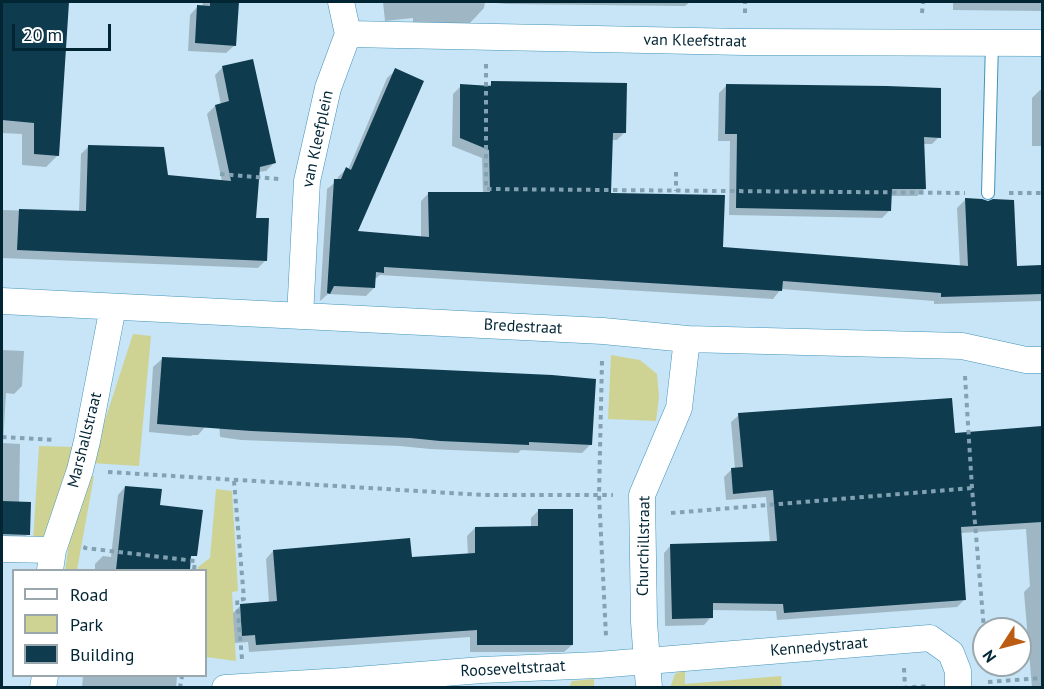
<!DOCTYPE html>
<html>
<head>
<meta charset="utf-8">
<style>
	body { margin:0 }
	#map { position:relative; width:1044px; height:689px; overflow:hidden; background:#c7e5f6; font-family:"PT Sans",sans-serif }
	canvas { display:block }
	.frame { position:absolute; inset:0; border:3px solid #022534; pointer-events:none }
	.legend { position:absolute; left:12px; top:569px; width:195px; height:108px; box-sizing:border-box; background:#fff; border:2px solid #9aa8ae; margin:0; padding:8px 10px; list-style:none; font-size:18px; color:#022534 }
	.legend li { display:flex; align-items:center; gap:12px; height:30px }
	.legend b { width:30px; border:2px solid #9aa8ae }
	.north { position:absolute; left:972px; top:617px; width:60px; height:60px; box-sizing:border-box; background:#fff; border:2px solid #9aa8ae; border-radius:50%; rotate:234deg; font-size:16px; font-weight:700; line-height:24px; text-align:center; color:#022534 }
	.north::after { content:''; display:block; margin:auto; width:21px; height:27px; background:#bb5c12; clip-path:polygon(50% 0,100% 100%,50% 72%,0 100%) }
	.scale { position:absolute; left:12px; top:24px; width:99px; height:27px; box-sizing:border-box; border:3px solid #022534; border-top:0; padding-left:8px; font-size:18px; line-height:21px; white-space:nowrap; color:#022534; -webkit-text-stroke:4px #fff; paint-order:stroke }
</style>
</head>
<body>
<div id="map">
<canvas width="1044" height="689"></canvas>
<div class="frame"></div>
<ul class="legend">
<li><b style="height:8px;background:#fff"></b>Road</li>
<li><b style="height:16px;background:#ced394"></b>Park</li>
<li><b style="height:16px;background:#0e3b4e"></b>Building</li>
</ul>
<div class="north">N</div>
<div class="scale">20 m</div>
</div>
<script>
const ctx = document.querySelector('canvas').getContext('2d');
ctx.lineJoin = 'round';
function fill(path, color) { ctx.fillStyle = color; ctx.fill(path, 'evenodd'); }
const toPath = rows => new Path2D(rows.map(r => 'M' + r).join(''));
function trace(path, color, width, dash) { ctx.strokeStyle = color; ctx.lineWidth = width; ctx.lineCap = dash ? 'butt' : 'round'; ctx.setLineDash(dash || []); ctx.stroke(path); }
function write(font, color, halo, rows, align = 'center') {
  ctx.font = font + ' "PT Sans",sans-serif'; ctx.lineWidth = 6; ctx.setLineDash([]); ctx.textBaseline = 'middle'; ctx.strokeStyle = halo; ctx.fillStyle = color; for (const [text, x, y, turn = 0] of rows) {
    ctx.save(); ctx.translate(x, y); ctx.rotate((+turn || 0) * Math.PI / 180); ctx.textAlign = isNaN(turn) ? turn : align; if (halo) ctx.strokeText(text, 0, 0); ctx.fillText(text, 0, 0); ctx.restore();
  }
}
const green = toPath([
	[133,334,151,336,139,466,91,463],
	[611,355,640,360,657,374,659,397,656,421,608,419],
	[39,446,75,447,70,467,63,478,52,525,43,543,33,542],
	[85,475,94,476,77,570,65,570,70,536],
	[216,489,232,491,238,591,232,592,236,661,206,657,206,570,198,570,198,567,210,558],
	[685,669,685,684,781,676,782,687,670,688,675,674],
	[594,679,594,687,569,687,572,681]
]);
const shadow = toPath([
	[2,2,68,2,58,155,46,167,22,165,22,134,2,133],
	[203,2,237,2,235,45,226,53,188,51,190,15,198,6,202,7],
	[383,2,690,2,685,6,506,4,485,2,484,8,470,23,413,23,413,18,385,21],
	[953,2,1042,2,1042,11,953,10],
	[223,67,274,163,266,171,258,172,254,220,266,260,258,268,2,258,2,210,79,212,81,154,89,146,167,176,222,181,207,114,215,106,221,105,215,75],
	[396,70,356,232,421,238,421,201,429,193,483,194,482,158,452,146,453,94,461,86,487,87,492,83,625,132,617,140,612,140,610,195,721,248,960,267,957,208,965,200,1016,267,1042,266,1042,301,934,304,934,301,781,289,773,299,380,275,374,280,374,288,366,296,328,294,320,301,327,189,337,181,338,177,346,169,348,170,387,78],
	[726,86,939,137,932,144,923,144,925,189,917,196,890,196,890,210,882,218,729,215,730,141,718,141,719,93],
	[1040,90,1042,90,1042,151,1042,146,1032,146,1032,98],
	[2,350,24,351,22,386,14,394,6,393,3,443,20,444,19,503,28,534,20,542,2,542],
	[162,359,591,444,582,453,521,450,518,453,430,449,400,446,241,440,220,437,219,419,206,426,198,435,192,435,191,436,149,432,153,367],
	[739,415,953,435,1042,428,1042,688,1032,688,1024,592,1030,586,1026,529,960,533,964,600,957,607,777,620,776,611,711,610,711,617,704,625,665,626,664,553,671,545,770,543,766,497,726,500,724,477,732,469,735,469,731,422],
	[125,487,159,507,196,511,189,570,95,570,95,564,103,556,111,557,118,495],
	[538,511,572,645,564,652,470,652,470,637,249,652,248,642,235,643,233,613,241,605,269,603,266,559,273,551,411,559,468,555,467,536,475,528,531,527,531,518],
	[83,676,177,676,176,688,82,688]
]);
const building = toPath([
	[2,2,69,2,59,156,34,154,34,123,2,120],
	[210,2,239,2,236,46,195,43,197,5,210,6],
	[253,59,276,163,260,167,256,218,269,218,267,261,17,250,19,209,86,211,88,145,164,147,168,175,231,181,215,105,229,101,222,66],
	[395,68,424,81,358,231,429,237,428,192,490,192,489,150,460,138,460,84,491,86,491,81,627,83,626,133,613,133,611,193,725,195,723,247,968,266,965,198,982,199,988,201,993,199,1014,200,1017,266,1042,265,1042,294,941,297,941,293,783,281,782,291,384,267,384,273,376,272,375,288,334,286,330,294,327,293,334,179,341,179,346,167,351,170],
	[726,84,887,86,941,88,941,138,924,137,926,189,892,189,891,211,736,208,737,134,725,134],
	[162,357,552,375,596,379,592,445,529,442,529,445,440,441,410,438,251,431,157,424],
	[952,398,955,433,1042,426,1042,522,961,527,966,600,784,613,783,604,713,603,713,618,672,619,670,544,777,541,773,490,733,494,731,468,743,467,738,413],
	[125,486,162,489,160,505,203,510,197,556,191,556,190,570,116,570],
	[2,501,31,502,30,535,2,534],
	[538,509,573,509,573,645,477,645,477,630,256,645,255,635,242,636,240,604,277,601,273,550,410,538,412,557,475,553,475,527,538,526]
]);
const path = toPath([
	[745,13,745,2],
	[922,13,923,2],
	[486,64,486,189,965,193],
	[676,172,676,191],
	[220,174,279,179],
	[1009,193,1042,193],
	[602,361,599,495,606,636],
	[965,376,972,488,984,629],
	[2,437,56,440],
	[108,472,483,495,613,495],
	[234,481,244,599,237,600,242,659],
	[671,513,972,488],
	[86,546,85,548,195,561,194,570],
	[904,668,905,687],
	[988,682,1042,678],
	[180,688,182,676],
	[903,688,929,686]
]);
const lane = toPath([
	[988,193,992,43]
]);
const street = toPath([
	[348,34,744,42,1042,43],
	[2,301,603,331,687,339,962,346,1026,360,1042,360],
	[300,316,307,181,328,88,348,34,341,2],
	[2,549,53,550],
	[50,570,53,550,80,470,87,441,113,307],
	[43,688,45,676],
	[225,688,344,681,482,670,598,665,930,638,951,653,958,671,958,688],
	[649,688,644,622,642,495,679,408,687,339]
]);
const streetNames = [
	["van Kleefstraat",695,41,1],
	["van Kleefplein",318,139,-78],
	["Bredestraat",523,327,3],
	["Marshallstraat",85,440,-76],
	["Churchillstraat",644,546,-89],
	["Kennedystraat",819,647,-5],
	["Rooseveltstraat",513,669,-3]
];
fill(green, '#ced394');
fill(shadow, '#0003');
fill(building, '#0e3b4e');
trace(lane, '#4394b9', 14);
trace(street, '#4394b9', 27);
trace(path, '#82a2b3', 4, [4.5, 4.5]);
trace(lane, '#fff', 12);
trace(street, '#fff', 26);
write('16px', '#022534', '#fff', streetNames);
</script>
</body>
</html>
